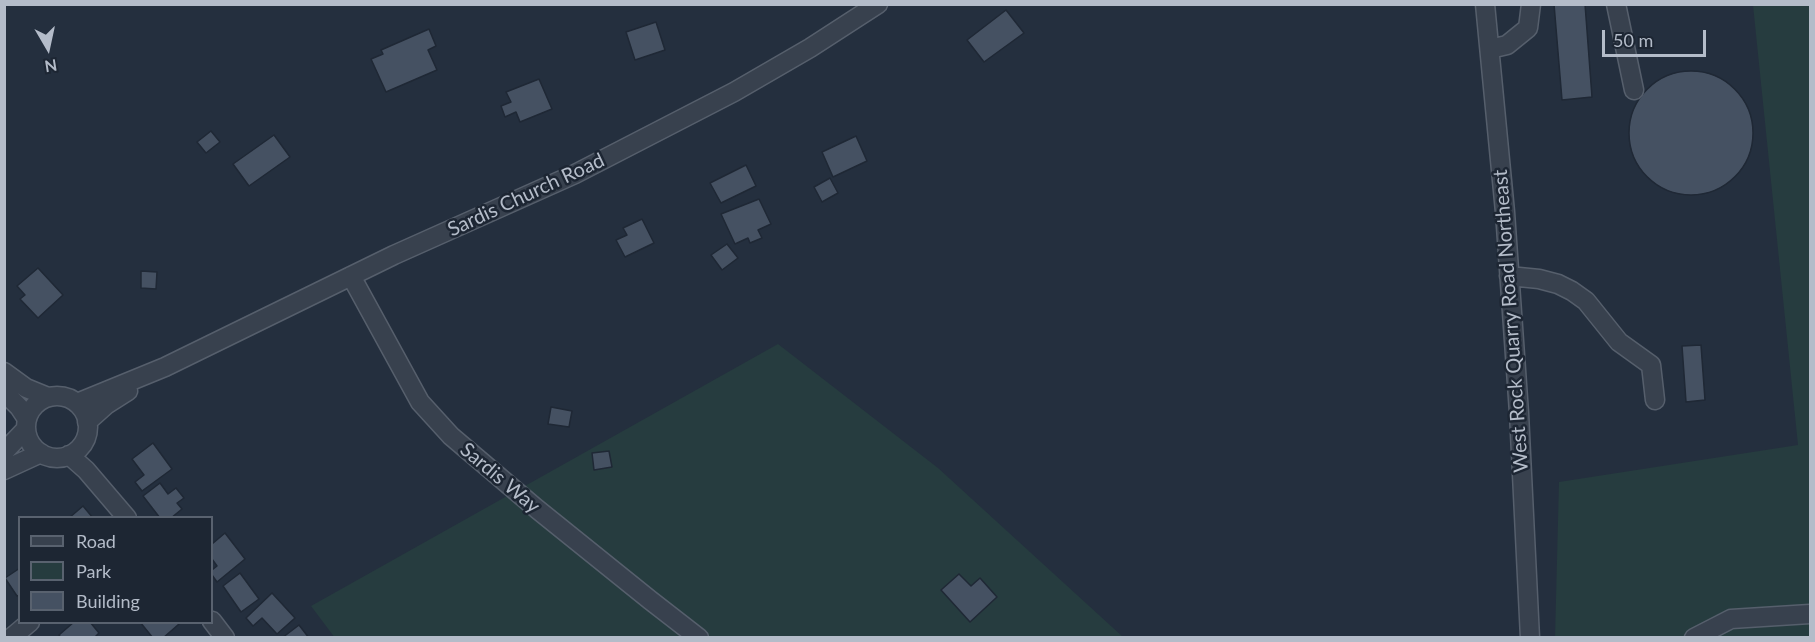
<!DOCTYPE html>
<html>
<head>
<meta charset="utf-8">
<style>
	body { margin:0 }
	#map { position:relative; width:1815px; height:642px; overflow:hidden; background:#242f3e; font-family:Lato,sans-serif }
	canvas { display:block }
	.frame { position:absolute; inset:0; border:6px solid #b4bcc9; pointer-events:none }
	.legend { position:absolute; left:18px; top:516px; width:195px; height:108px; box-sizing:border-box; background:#1d2633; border:2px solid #59626f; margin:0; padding:8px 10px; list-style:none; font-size:18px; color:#b4bcc9 }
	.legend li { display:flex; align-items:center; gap:12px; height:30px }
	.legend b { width:30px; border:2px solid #59626f }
	.north { position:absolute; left:18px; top:18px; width:60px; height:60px; -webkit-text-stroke:4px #1d2633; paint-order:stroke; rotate:171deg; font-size:16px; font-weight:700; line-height:24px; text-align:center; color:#b4bcc9 }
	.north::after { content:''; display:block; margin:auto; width:21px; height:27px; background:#b4bcc9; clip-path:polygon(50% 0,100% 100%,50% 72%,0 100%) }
	.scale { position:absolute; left:1602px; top:30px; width:104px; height:27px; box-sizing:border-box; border:3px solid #b4bcc9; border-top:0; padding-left:8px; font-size:18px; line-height:21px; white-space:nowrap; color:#b4bcc9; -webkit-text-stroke:4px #1d2633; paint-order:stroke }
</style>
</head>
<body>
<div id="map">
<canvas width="1815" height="642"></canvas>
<div class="frame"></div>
<ul class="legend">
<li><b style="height:8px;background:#38414e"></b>Road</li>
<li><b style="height:16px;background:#263c3f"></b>Park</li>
<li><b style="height:16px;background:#455162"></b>Building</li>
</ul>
<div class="north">N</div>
<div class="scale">50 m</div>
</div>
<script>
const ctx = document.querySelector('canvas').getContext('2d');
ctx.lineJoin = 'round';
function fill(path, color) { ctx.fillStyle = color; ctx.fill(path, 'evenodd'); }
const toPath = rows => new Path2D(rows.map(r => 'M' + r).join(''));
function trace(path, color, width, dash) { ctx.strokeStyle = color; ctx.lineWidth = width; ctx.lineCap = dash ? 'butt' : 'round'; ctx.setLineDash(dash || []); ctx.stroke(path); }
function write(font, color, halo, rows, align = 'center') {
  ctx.font = font + ' Lato,sans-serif'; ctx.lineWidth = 5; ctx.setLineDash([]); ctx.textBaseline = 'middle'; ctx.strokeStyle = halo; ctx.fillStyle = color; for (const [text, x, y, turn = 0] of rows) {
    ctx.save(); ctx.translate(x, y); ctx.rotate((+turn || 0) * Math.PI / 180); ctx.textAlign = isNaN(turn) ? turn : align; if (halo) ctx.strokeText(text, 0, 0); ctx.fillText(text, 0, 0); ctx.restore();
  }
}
const green = toPath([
	[1753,5,1810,5,1810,637,1555,638,1559,482,1798,445],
	[778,344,938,468,1123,637,335,638,311,606]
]);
const building = toPath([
	[1554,4,1585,4,1592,97,1562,100,1554,4],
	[1006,10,1024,33,984,62,967,40,1006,10],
	[656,22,665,50,635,60,626,32,656,22],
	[429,29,436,46,428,50,437,70,386,92,371,59,383,54,381,50,429,29],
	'1629 133a62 62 0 1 1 124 0a62 62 0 1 1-124 0Z',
	[539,79,552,109,520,122,516,112,505,117,501,106,511,102,506,92,539,79],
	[211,131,220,142,206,153,197,142,211,131],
	[274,135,290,157,249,186,233,164,274,135],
	[856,136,867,161,833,177,822,152,856,136],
	[746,165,756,186,721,203,710,183,746,165],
	[830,178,838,193,822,202,814,187,830,178],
	[759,199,771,224,758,230,762,238,750,243,748,238,735,244,721,214,759,199],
	[642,219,654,243,625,257,616,240,627,235,623,228,642,219],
	[727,244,738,258,722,270,711,255,727,244],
	[38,268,63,295,38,318,20,299,25,295,17,286,38,268],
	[141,271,157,272,156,289,141,288,141,271],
	[1701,345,1705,400,1686,402,1682,346,1701,345],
	[551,407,572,411,569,427,548,424,551,407],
	[153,443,172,469,142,491,135,482,144,475,132,459,153,443],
	[609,451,612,467,594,470,592,453,609,451],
	[160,483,168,494,176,488,184,498,177,503,182,509,171,518,160,518,143,496,160,483],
	[83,506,93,518,69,518,83,506],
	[225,533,245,559,217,582,212,575,212,570,217,566,212,559,212,544,225,533],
	[20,568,20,595,17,596,5,578,20,568],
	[240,573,259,599,241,612,223,586,240,573],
	[959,574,971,586,980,578,997,597,970,622,941,590,959,574],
	[272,593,295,618,277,634,262,618,253,626,246,618,272,593],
	[74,622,90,622,99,633,94,638,61,638,59,635,74,622],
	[140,622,178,622,179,624,163,638,153,638,140,622],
	[299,625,309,638,282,638,299,625]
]);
const minor = toPath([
	[1485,4,1505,212,1519,413,1530,638],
	[1616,4,1634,90],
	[1490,49,1507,45,1528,28,1531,4],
	[351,276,420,402,451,436,537,509,650,600,699,638],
	[1509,276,1539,279,1558,284,1572,291,1586,301,1619,342,1651,365,1655,400],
	[4,372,26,388,48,397],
	[4,392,19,407,27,419],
	'26 427a31 31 0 1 1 62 0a31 31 0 1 1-62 0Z',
	[77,403,165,367,394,255,575,174,734,92,810,48,878,4],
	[87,422,106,405,128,391],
	[4,452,26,429],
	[69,455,86,470,127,518],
	[4,470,41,453],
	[212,621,225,638],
	[11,638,30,622],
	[1694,638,1731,619,1810,614]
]);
const streetNames = [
	["Sardis Church Road",526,195,-25],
	["West Rock Quarry Road Northeast",1511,321,-94],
	["Sardis Way",500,478,40]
];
fill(green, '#263c3f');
fill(building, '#455162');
trace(building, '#1f2835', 1.5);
trace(minor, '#565f6c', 21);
trace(minor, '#38414e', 18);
write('20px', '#b4bcc9', '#1d2633', streetNames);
</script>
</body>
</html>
